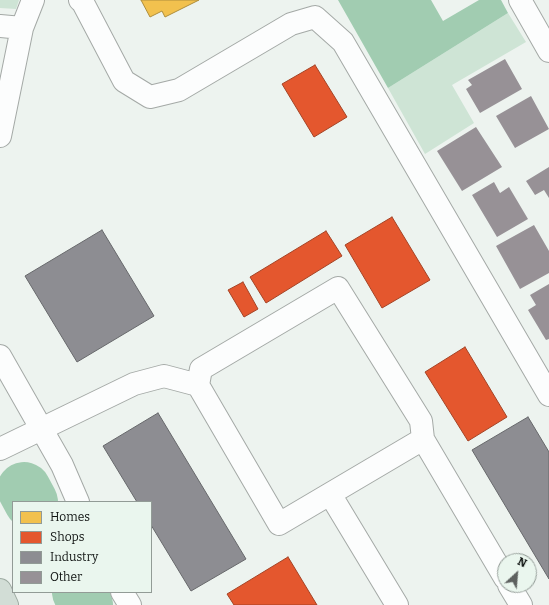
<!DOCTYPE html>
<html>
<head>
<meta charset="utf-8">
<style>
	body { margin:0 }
	#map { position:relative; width:549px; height:605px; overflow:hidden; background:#edf3ef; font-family:Bitter,serif }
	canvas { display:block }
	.legend { position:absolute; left:12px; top:501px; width:140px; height:92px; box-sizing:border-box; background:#eaf6ee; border:1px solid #929b96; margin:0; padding:5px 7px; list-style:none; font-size:12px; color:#0f1311 }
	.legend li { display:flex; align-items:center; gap:8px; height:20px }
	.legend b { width:20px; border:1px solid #929b96 }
	.north { position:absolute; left:497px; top:553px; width:40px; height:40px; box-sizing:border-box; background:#eaf6ee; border:1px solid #929b96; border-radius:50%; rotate:26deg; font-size:11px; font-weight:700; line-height:16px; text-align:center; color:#0f1311 }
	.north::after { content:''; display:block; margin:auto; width:14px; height:18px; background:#5d615f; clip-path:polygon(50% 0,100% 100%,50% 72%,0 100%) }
</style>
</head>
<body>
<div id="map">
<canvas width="549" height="605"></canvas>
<ul class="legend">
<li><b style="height:11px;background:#f2c14e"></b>Homes</li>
<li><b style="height:11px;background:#e4572e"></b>Shops</li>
<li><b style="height:11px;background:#8d8d92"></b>Industry</li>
<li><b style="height:11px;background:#979196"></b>Other</li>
</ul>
<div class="north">N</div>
</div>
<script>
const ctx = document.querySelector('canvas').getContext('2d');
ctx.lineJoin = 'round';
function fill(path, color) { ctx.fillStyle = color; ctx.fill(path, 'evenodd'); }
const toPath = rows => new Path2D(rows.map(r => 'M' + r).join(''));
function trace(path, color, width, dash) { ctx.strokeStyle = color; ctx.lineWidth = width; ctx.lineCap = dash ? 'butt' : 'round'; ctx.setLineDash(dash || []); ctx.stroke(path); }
const green = toPath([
	[0,0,19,0,16,9,0,8],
	[508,13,526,42,452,85,474,123,425,154,388,88]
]);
const water = toPath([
	[338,0,431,0,443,21,479,0,501,0,508,13,388,88]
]);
const homes = toPath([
	[141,0,199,0,165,17,162,11,150,17,141,0]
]);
const shops = toPath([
	[315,65,347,117,314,137,282,84,315,65],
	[392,217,430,280,382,308,345,245,392,217],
	[326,231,342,256,266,303,250,277,326,231],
	[243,282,258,309,244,317,228,290,243,282],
	[465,347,507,417,468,441,425,372,465,347],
	[288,557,317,605,234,605,227,594,288,557]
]);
const industry = toPath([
	[102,230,154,316,77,362,25,276,102,230],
	[158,413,246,559,191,591,151,525,151,502,137,502,103,446,158,413],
	[528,417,549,452,549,579,472,450,528,417]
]);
const river = toPath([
	[24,489,31,502],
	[79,592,86,605]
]);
const building = toPath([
	[505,59,522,89,480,113,466,89,472,85,468,80],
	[531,96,549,129,515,148,496,116],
	[476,127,502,167,462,191,437,151],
	[549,167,549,198,544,190,535,195,526,181],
	[494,182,500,193,509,187,528,219,497,237,472,195],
	[534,225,549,251,549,273,520,289,496,246],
	[549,284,549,339,546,340,528,310,536,305,530,295]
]);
const minor = toPath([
	[80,0,82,1,124,81,150,97,179,90,291,24,315,17,343,42,549,395],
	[520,0,549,51],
	[0,26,22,28],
	[0,136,22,28,33,0],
	[0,356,62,465,78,502],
	[198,385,201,369,338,288,421,421,423,439],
	[0,449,134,384,164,376,198,385,279,524,423,439,505,578],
	[330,494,397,605],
	[509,585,521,605],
	[122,592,130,605]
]);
const highway = toPath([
	[0,590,7,605]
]);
fill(green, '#cee4d5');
fill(water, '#a1ccb1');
fill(homes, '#f2c14e');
trace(homes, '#ae8d3c', 1);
fill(shops, '#e4572e');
trace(shops, '#a44325', 1);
fill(industry, '#8d8d92');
trace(industry, '#67686b', 1);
trace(river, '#a1ccb1', 54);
fill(building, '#979196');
trace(minor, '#a4a9a6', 24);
trace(highway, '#9daaa1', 24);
trace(minor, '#fcfdfd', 22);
trace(highway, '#d2ddd6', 22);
</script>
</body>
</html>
